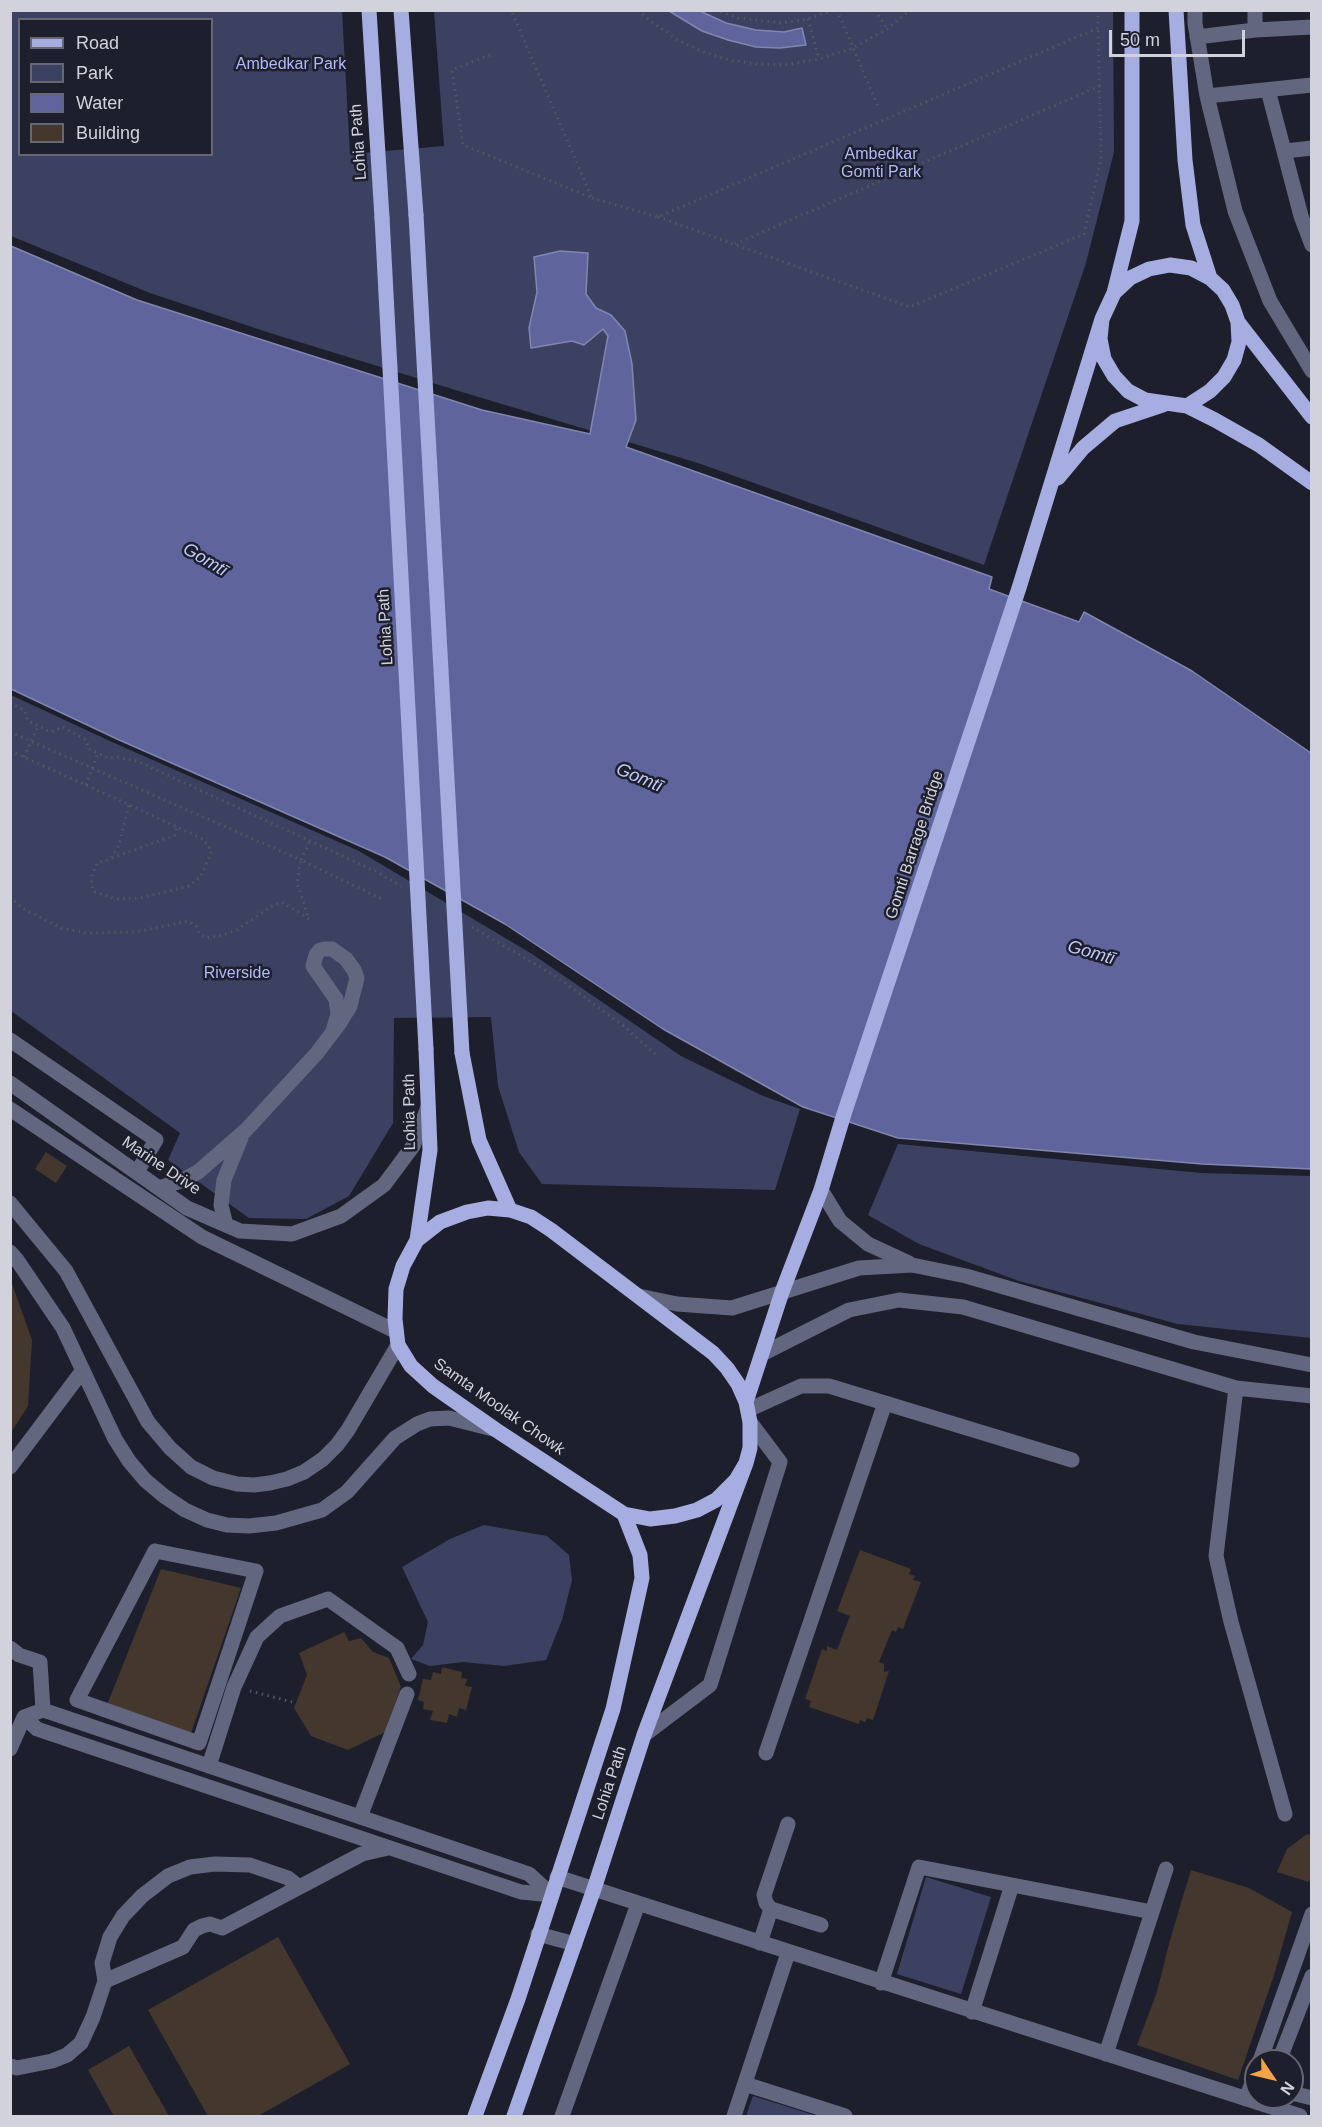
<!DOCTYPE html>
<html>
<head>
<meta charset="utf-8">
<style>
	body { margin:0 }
	#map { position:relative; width:1322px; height:2127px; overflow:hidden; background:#1e1f2c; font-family:Helvetica,sans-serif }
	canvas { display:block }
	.frame { position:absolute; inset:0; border:12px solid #d1d2db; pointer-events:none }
	.legend { position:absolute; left:18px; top:18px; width:195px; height:138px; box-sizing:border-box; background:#1e1f2c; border:2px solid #666772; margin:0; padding:8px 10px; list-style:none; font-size:18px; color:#d1d2db }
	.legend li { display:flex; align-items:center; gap:12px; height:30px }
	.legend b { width:30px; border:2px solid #666772 }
	.north { position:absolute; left:1244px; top:2049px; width:60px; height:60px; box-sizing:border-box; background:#1e1f2c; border:2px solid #666772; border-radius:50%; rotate:125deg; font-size:16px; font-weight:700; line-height:24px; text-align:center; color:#d1d2db }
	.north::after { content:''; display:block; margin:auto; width:21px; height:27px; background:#f6a248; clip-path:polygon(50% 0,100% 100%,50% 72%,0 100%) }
	.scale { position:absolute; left:1109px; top:30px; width:136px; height:27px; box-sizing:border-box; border:3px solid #d1d2db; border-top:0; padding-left:8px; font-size:18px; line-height:21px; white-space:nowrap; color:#d1d2db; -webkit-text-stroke:4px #1e1f2c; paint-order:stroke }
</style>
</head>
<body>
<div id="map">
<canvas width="1322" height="2127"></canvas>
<div class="frame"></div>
<ul class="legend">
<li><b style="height:8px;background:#a6ade0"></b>Road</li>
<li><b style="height:16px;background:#3d4161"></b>Park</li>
<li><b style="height:16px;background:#5f659c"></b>Water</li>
<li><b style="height:16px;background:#44382e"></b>Building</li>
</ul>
<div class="north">N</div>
<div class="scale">50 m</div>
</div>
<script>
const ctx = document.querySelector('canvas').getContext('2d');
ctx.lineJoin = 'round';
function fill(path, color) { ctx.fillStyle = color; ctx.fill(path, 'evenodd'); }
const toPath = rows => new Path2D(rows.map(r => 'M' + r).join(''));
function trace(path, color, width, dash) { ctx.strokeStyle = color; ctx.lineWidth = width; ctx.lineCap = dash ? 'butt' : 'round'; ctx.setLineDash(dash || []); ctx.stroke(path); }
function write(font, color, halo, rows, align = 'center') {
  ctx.font = font + ' Helvetica,sans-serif'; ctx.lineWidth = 5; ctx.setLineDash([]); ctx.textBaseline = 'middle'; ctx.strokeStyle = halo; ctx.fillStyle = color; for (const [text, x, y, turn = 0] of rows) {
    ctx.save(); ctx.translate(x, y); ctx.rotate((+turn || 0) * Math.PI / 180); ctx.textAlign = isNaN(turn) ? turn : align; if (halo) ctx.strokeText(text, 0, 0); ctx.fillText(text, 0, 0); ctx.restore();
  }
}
const green = toPath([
	[10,11,342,11,350,154,444,146,434,11,1113,11,1114,152,1086,263,984,565,698,463,462,392,270,333,150,293,11,236],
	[20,20,212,20,212,154,20,154],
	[11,695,112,742,359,851,532,954,681,1056,763,1096,800,1109,775,1190,542,1184,519,1152,498,1086,491,1017,394,1018,393,1123,349,1196,306,1219,249,1218,168,1160,180,1133,11,1011],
	[898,1144,1201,1173,1311,1176,1311,1338,1178,1324,1019,1281,919,1244,868,1215],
	[484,1525,547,1536,569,1555,572,1580,562,1620,546,1660,504,1666,463,1662,430,1666,411,1659,423,1645,428,1622,402,1567,450,1539],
	[926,1877,991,1897,961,1994,897,1974],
	[753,2096,817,2116,746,2116]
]);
const water = toPath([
	[669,11,700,11,726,23,756,30,784,32,802,28,806,45,780,48,756,47,728,40,702,31,669,11],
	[11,246,137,300,482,410,590,434,608,336,603,329,584,345,572,341,531,348,529,328,537,292,534,257,560,251,588,253,586,294,596,308,611,315,625,331,632,364,636,420,626,447,992,577,989,589,1079,622,1084,612,1192,671,1311,753,1311,1169,1202,1164,898,1138,803,1107,663,1029,505,924,385,857,117,739,11,689,11,246]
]);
const building = toPath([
	[46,1152,67,1166,56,1183,35,1169],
	[10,1278,32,1340,28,1406,10,1434],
	[860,1550,911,1569,909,1574,915,1576,913,1580,921,1582,903,1629,898,1627,896,1632,892,1630,879,1662,884,1664,884,1672,889,1671,873,1720,867,1718,865,1722,860,1720,859,1724,809,1707,811,1701,805,1699,822,1649,827,1651,827,1646,837,1650,850,1616,837,1611],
	[161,1569,241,1588,191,1733,107,1705],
	[344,1632,349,1641,361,1638,373,1652,389,1658,401,1687,385,1732,348,1750,311,1736,294,1708,307,1675,299,1653],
	[442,1667,462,1672,461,1678,467,1679,465,1686,472,1687,466,1710,459,1708,457,1717,449,1714,447,1723,430,1720,433,1711,423,1709,424,1702,418,1700,423,1679,431,1680,433,1672,441,1674],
	[1307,1834,1311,1835,1311,1876,1309,1882,1277,1872,1287,1849],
	[1191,1870,1249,1888,1292,1912,1274,1975,1238,2080,1137,2045,1157,1992,1170,1940],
	[278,1937,350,2064,258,2116,208,2116,148,2010],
	[129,2046,169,2116,114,2116,88,2070]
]);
const path = toPath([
	[638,10,653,23,676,39,701,51,729,60,757,64,785,65,819,59,853,48,887,29,910,10],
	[715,10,738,18,781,23,803,20,834,10],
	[837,10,879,109],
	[875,10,887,29],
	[808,19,819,59],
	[490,55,452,70,463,145,592,198,511,10],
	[592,198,658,217,1098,28,1098,10],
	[658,217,910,307,1084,234,1101,158,1098,28],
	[735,244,1100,86],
	[10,703,24,710,28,721,51,732,63,727,86,740,89,749,108,758,117,757,137,761,375,871,401,886],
	[10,732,301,860,310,841],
	[10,751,86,785,203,839,212,851,201,876,189,886,140,898,115,899,93,891,91,878,97,863,111,859,119,845,129,805],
	[24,757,38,726],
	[86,785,98,753],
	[112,858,175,835,177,826],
	[10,897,22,908,61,928,87,933,136,932,188,921,196,926,199,933,206,938,219,936,237,930,270,907,282,902,309,919,297,883,301,860,382,899],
	[472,927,557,977,625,1027,655,1054],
	[250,1691,296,1703]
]);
const minor = toPath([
	[1195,10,1195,23,1207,96,1235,211,1270,301,1312,371],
	[1255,30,1255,10],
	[1197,37,1255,30,1312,27],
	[1268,90,1301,216,1312,245],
	[1207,96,1312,85],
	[1285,151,1312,148],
	[10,1040,156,1140,137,1172],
	[10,1083,187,1208,240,1231,292,1234,341,1216,384,1185,413,1146,428,1107],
	[10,1109,202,1237,395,1331],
	[159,1188,181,1181,198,1172,246,1130,317,1053,339,1024,350,1006,357,978,354,970,346,959,332,949,325,949,320,950,316,955,313,966,336,999,338,1014,333,1031],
	[821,1190,840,1221,868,1244,909,1263],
	[10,1203,66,1271,148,1422,170,1448,191,1467,213,1478,237,1484,254,1485,270,1483,287,1479,304,1472,323,1459,337,1445,348,1430,398,1345],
	[226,1225,221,1205,224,1180,241,1138],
	[10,1252,17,1260,63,1328,115,1439,129,1461,145,1480,164,1496,185,1510,207,1520,227,1525,249,1526,276,1523,322,1510,347,1492,395,1438,417,1424,430,1419,449,1418,493,1429],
	[639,1296,677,1304,732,1308,859,1268,912,1265,966,1276,1194,1342,1312,1365],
	[762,1354,849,1310,899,1300,963,1307,1236,1388,1312,1396],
	[1236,1388,1216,1556,1231,1622,1285,1814],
	[748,1410,801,1386,829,1386,1072,1460],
	[10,1467,83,1370],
	[155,1551,256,1571,199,1743,77,1700,155,1551],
	[10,1648,19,1655,40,1662,43,1710],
	[24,1717,37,1729,521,1892,552,1895],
	[644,1735,710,1685,780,1462,750,1422],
	[10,1749,24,1717,43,1710,529,1874,552,1895],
	[766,1753,885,1403],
	[209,1766,234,1687,257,1637,280,1616,328,1599,397,1648,409,1674],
	[360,1817,407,1694],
	[557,1877,1300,2116],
	[771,1909,821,1925],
	[538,1934,575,1944],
	[760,1943,771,1909,766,1903,764,1895,788,1824],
	[105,1981,102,1963,110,1937,123,1916,142,1896,168,1876,190,1867,215,1864,250,1865,288,1878,299,1887],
	[881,1983,919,1867,1152,1912],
	[972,2012,1012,1885],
	[1106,2054,1166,1869],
	[1260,2061,1312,1914],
	[1279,2061,1312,1976],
	[10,2066,17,2068,52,2061,67,2055,81,2043,93,2017,105,1981,183,1947,194,1930,202,1926,210,1924,222,1928,362,1854,388,1848],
	[745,2084,845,2116],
	[1292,2093,1312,2098],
	[1246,2099,1256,2072],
	[562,2116,638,1904],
	[734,2116,788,1953]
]);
const major = toPath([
	[369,10,382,218],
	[401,10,416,215],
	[1176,10,1185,160,1193,225,1210,278],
	[1114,293,1132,221,1132,10],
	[1238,322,1312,417],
	[1187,406,1210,391,1224,377,1234,360,1239,342,1238,322,1232,305,1223,290,1210,278,1191,268,1170,265,1149,269,1130,278,1114,293,1102,319,1100,339,1104,359,1114,376,1128,391,1145,400,1187,406,1215,420,1259,445,1312,483],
	[1058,478,1083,448,1115,421,1163,405],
	[462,1053,479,1140,510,1210],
	[417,1240,430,1150,426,1049],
	[746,1402,782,1292,821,1190,844,1114,1019,588,1102,319],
	[475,2116,518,1999,613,1709,642,1578,640,1555,624,1514],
	[514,2116,594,1889,644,1735,746,1463,750,1448,750,1422,746,1402,738,1384,727,1368,713,1353,551,1230,531,1217,510,1210,488,1208,467,1212,440,1222,417,1240,403,1266,396,1289,395,1319,398,1345,411,1366,433,1386,496,1430,624,1514,650,1519,675,1516,697,1510,716,1500,736,1480,746,1463]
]);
const majorBridge = toPath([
	[416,215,462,1053],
	[382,218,426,1049]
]);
const parkNames = [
	["Ambedkar Park",291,65],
	["Ambedkar",881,155],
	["Gomti Park",881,173],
	["Riverside",237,974]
];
const streetNames = [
	["Lohia Path",359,142,-94],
	["Lohia Path",386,627,-93],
	["Gomti Barrage Bridge",915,845,-72],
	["Lohia Path",410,1112,-91],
	["Marine Drive",161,1166,34],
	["Samta Moolak Chowk",499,1407,35],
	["Lohia Path",610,1783,-72]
];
const waterNames = [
	["Gomtī",205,560,31],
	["Gomtī",639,778,23],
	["Gomtī",1091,953,16]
];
fill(green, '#3d4161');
fill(water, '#5f659c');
trace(water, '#8186af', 1.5);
fill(building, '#44382e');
trace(path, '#555662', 3, [1.5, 4.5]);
trace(minor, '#63667f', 15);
trace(major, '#a6ade0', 15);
trace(majorBridge, '#a6ade0', 15);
write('16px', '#b1b9fa', '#1e1f2c', parkNames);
write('16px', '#d1d2db', '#1e1f2c', streetNames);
write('italic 18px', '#c2c9fa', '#1e1f2c', waterNames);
</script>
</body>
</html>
